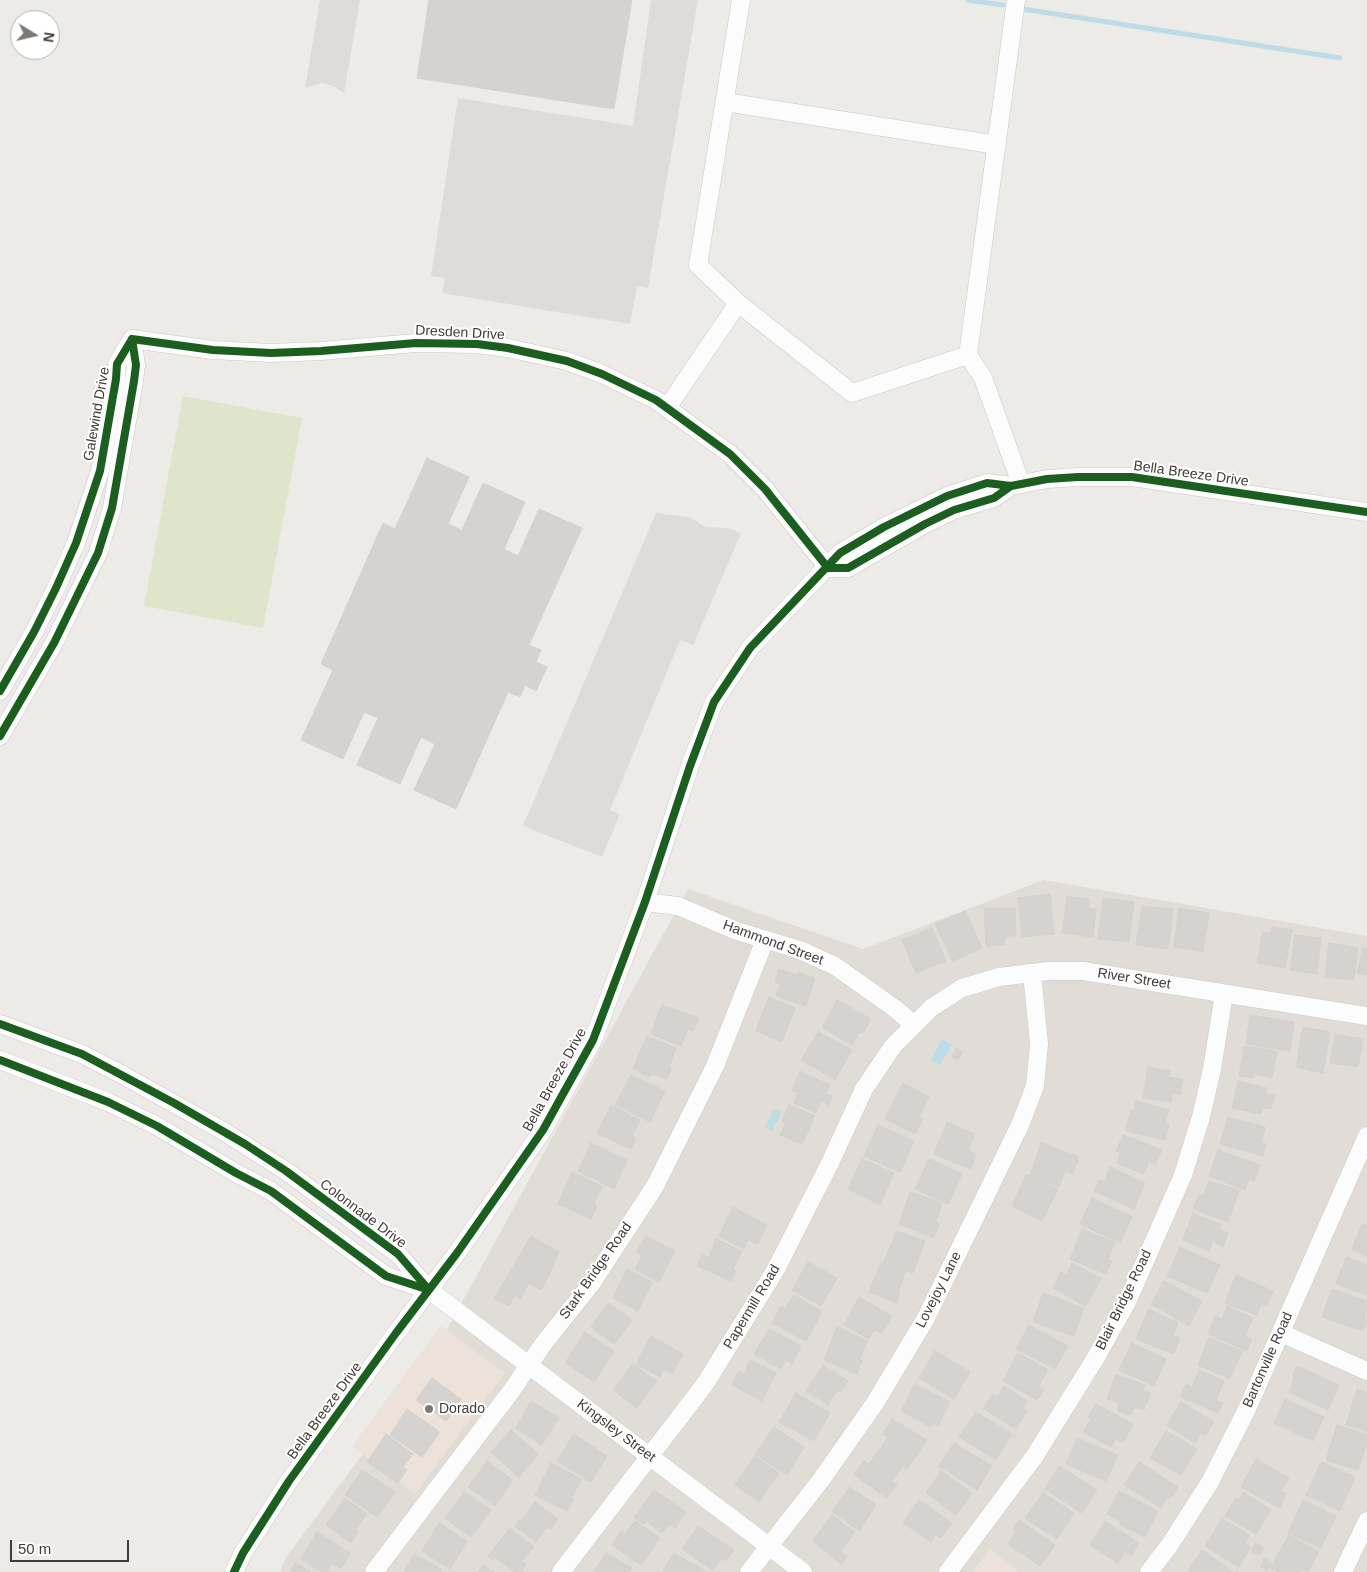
<!DOCTYPE html>
<html>
<head>
<meta charset="utf-8">
<style>
	body { margin:0 }
	#map { position:relative; width:1367px; height:1572px; overflow:hidden; background:#edebe8; font-family:Helvetica,sans-serif }
	canvas { display:block }
	.north { position:absolute; left:10px; top:10px; width:50px; height:50px; box-sizing:border-box; background:#fff; border:1px solid #b3b1af; border-radius:50%; rotate:99deg; font-size:14px; font-weight:700; line-height:20px; text-align:center; color:#423b36 }
	.north::after { content:''; display:block; margin:auto; width:18px; height:22px; background:#7e7974; clip-path:polygon(50% 0,100% 100%,50% 72%,0 100%) }
	.scale { position:absolute; left:10px; top:1540px; width:119px; height:22px; box-sizing:border-box; border:2px solid #423b36; border-top:0; padding-left:6px; font-size:15px; line-height:18px; white-space:nowrap; color:#423b36; -webkit-text-stroke:4px #fff; paint-order:stroke }
</style>
</head>
<body>
<div id="map">
<canvas width="1367" height="1572"></canvas>
<div class="north">N</div>
<div class="scale">50 m</div>
</div>
<script>
const ctx = document.querySelector('canvas').getContext('2d');
ctx.lineJoin = 'round';
function fill(path, color) { ctx.fillStyle = color; ctx.fill(path, 'evenodd'); }
const toPath = rows => new Path2D(rows.map(r => 'M' + r).join(''));
function trace(path, color, width, dash) { ctx.strokeStyle = color; ctx.lineWidth = width; ctx.lineCap = dash ? 'butt' : 'round'; ctx.setLineDash(dash || []); ctx.stroke(path); }
function write(font, color, halo, rows, align = 'center') {
  ctx.font = font + ' Helvetica,sans-serif'; ctx.lineWidth = 4; ctx.setLineDash([]); ctx.textBaseline = 'middle'; ctx.strokeStyle = halo; ctx.fillStyle = color; for (const [text, x, y, turn = 0] of rows) {
    ctx.save(); ctx.translate(x, y); ctx.rotate((+turn || 0) * Math.PI / 180); ctx.textAlign = isNaN(turn) ? turn : align; if (halo) ctx.strokeText(text, 0, 0); ctx.fillText(text, 0, 0); ctx.restore();
  }
}
const residential = toPath([
	[1044,880,1367,936,1367,1572,280,1572,285,1559,425,1370,688,889,863,949]
]);
const commercial = toPath([
	[441,1326,505,1373,415,1494,352,1446],
	[990,1549,1020,1572,972,1572]
]);
const green = toPath([
	[183,396,302,418,263,628,144,606]
]);
const parking = toPath([
	[320,0,360,0,344,93,333,86,322,83,305,88],
	[651,0,698,0,648,288,637,286,630,324,442,293,445,278,431,276,458,98,633,126],
	[656,513,689,517,706,527,728,528,741,533,693,645,680,640,610,810,620,814,602,857,523,826]
]);
const water = toPath([
	[942,1039,952,1045,940,1065,931,1060],
	[774,1109,781,1112,772,1131,765,1127]
]);
const stream = toPath([
	[968,0,1003,5],
	[1023,9,1340,58]
]);
const building = toPath([
	[429,0,632,0,614,109,417,78,429,0],
	[427,458,469,477,448,524,462,530,483,483,525,502,504,549,518,556,539,509,582,528,529,645,541,650,536,662,547,667,536,691,525,685,520,697,508,692,456,809,414,790,435,744,421,737,400,784,357,765,378,718,364,712,343,759,301,740,333,670,321,664,383,523,395,529,427,458],
	[1050,894,1054,934,1022,937,1018,898,1050,894],
	[1067,896,1089,899,1088,908,1096,909,1093,937,1062,933,1067,896],
	[1103,898,1134,902,1129,942,1098,939,1103,898],
	[1142,906,1173,909,1168,949,1136,945,1142,906],
	[984,908,1015,908,1016,937,1005,937,1005,945,986,946,984,908],
	[1179,908,1209,913,1203,952,1174,947,1179,908],
	[965,911,982,948,953,961,935,924,965,911],
	[1272,927,1292,930,1285,968,1257,963,1263,932,1271,934,1272,927],
	[932,928,946,961,916,973,902,940,932,928],
	[1295,935,1321,938,1317,974,1290,970,1295,935],
	[1329,943,1358,948,1354,980,1325,977,1329,943],
	[1363,948,1367,949,1367,975,1357,973,1363,948],
	[779,969,797,975,798,972,815,978,806,1006,776,996,780,984,775,982,779,969],
	[769,997,795,1008,782,1042,756,1031,769,997],
	[837,1000,871,1019,863,1033,860,1032,852,1045,822,1028,837,1000],
	[662,1005,699,1018,693,1031,688,1029,681,1046,651,1034,662,1005],
	[1250,1015,1294,1022,1290,1051,1246,1044,1250,1015],
	[1303,1027,1330,1032,1323,1073,1296,1067,1303,1027],
	[818,1032,852,1050,835,1080,801,1060,818,1032],
	[1335,1034,1363,1039,1358,1067,1330,1063,1335,1034],
	[647,1036,676,1048,669,1067,672,1068,667,1079,652,1074,650,1077,633,1069,647,1036],
	[1244,1046,1277,1051,1272,1078,1255,1074,1254,1078,1239,1076,1244,1046],
	[956,1048,962,1052,958,1060,952,1057,956,1048],
	[1148,1067,1170,1071,1169,1077,1183,1079,1180,1095,1173,1093,1171,1102,1143,1098,1148,1067],
	[800,1071,830,1085,826,1094,832,1096,829,1105,821,1101,816,1113,794,1103,798,1093,792,1090,800,1071],
	[631,1075,665,1091,650,1122,615,1105,631,1075],
	[1238,1081,1267,1088,1266,1094,1275,1095,1271,1109,1262,1107,1261,1114,1232,1108,1238,1081],
	[903,1083,929,1097,919,1117,923,1119,915,1134,885,1119,903,1083],
	[1136,1101,1169,1110,1165,1123,1169,1124,1165,1140,1126,1131,1131,1109,1134,1111,1136,1101],
	[611,1105,640,1120,632,1136,636,1138,631,1149,597,1133,611,1105],
	[789,1105,815,1116,802,1144,780,1135,785,1124,782,1122,789,1105],
	[1228,1117,1265,1127,1262,1142,1266,1144,1263,1156,1220,1144,1228,1117],
	[947,1122,975,1134,968,1150,976,1154,971,1169,934,1154,947,1122],
	[878,1125,914,1141,900,1172,864,1156,878,1125],
	[1123,1135,1162,1150,1155,1164,1149,1162,1143,1174,1117,1163,1121,1153,1116,1151,1123,1135],
	[591,1143,627,1160,614,1189,578,1171,591,1143],
	[1041,1143,1079,1157,1073,1174,1065,1170,1059,1187,1030,1176,1041,1143],
	[1218,1150,1260,1165,1254,1181,1249,1179,1245,1190,1209,1176,1218,1150],
	[862,1159,894,1173,880,1205,848,1189,862,1159],
	[929,1159,962,1174,948,1204,915,1189,929,1159],
	[1110,1167,1145,1183,1134,1209,1094,1191,1099,1180,1104,1182,1110,1167],
	[572,1172,602,1186,594,1204,597,1206,591,1219,558,1204,572,1172],
	[1026,1175,1058,1189,1042,1221,1012,1206,1026,1175],
	[1209,1181,1239,1190,1228,1222,1193,1209,1199,1195,1203,1196,1209,1181],
	[910,1192,942,1203,936,1222,939,1224,934,1238,899,1224,910,1192],
	[1092,1198,1132,1217,1120,1243,1080,1224,1092,1198],
	[733,1207,767,1225,758,1244,748,1240,744,1249,719,1236,733,1207],
	[1193,1213,1221,1225,1219,1229,1228,1233,1223,1247,1213,1241,1209,1251,1183,1240,1193,1213],
	[1362,1224,1367,1226,1367,1256,1352,1249,1362,1224],
	[1082,1229,1115,1242,1108,1260,1112,1261,1106,1274,1070,1259,1082,1229],
	[897,1231,925,1241,913,1273,883,1263,897,1231],
	[531,1236,559,1252,551,1269,552,1270,541,1290,529,1283,520,1299,514,1296,509,1306,494,1299,531,1236],
	[646,1236,675,1251,659,1282,635,1269,642,1256,636,1252,646,1236],
	[716,1239,742,1251,733,1269,736,1271,731,1281,697,1266,702,1255,709,1257,716,1239],
	[1180,1247,1220,1265,1207,1293,1167,1276,1180,1247],
	[1346,1257,1367,1265,1367,1295,1336,1284,1346,1257],
	[808,1262,837,1278,821,1306,792,1290,808,1262],
	[881,1263,905,1272,898,1292,900,1294,896,1303,869,1292,881,1263],
	[1072,1263,1101,1279,1086,1306,1053,1288,1061,1272,1066,1275,1072,1263],
	[627,1269,652,1282,638,1311,613,1298,627,1269],
	[1236,1275,1273,1291,1267,1306,1261,1304,1257,1315,1225,1303,1236,1275],
	[1164,1281,1202,1301,1189,1326,1151,1304,1164,1281],
	[1332,1289,1367,1301,1367,1309,1364,1319,1367,1321,1363,1331,1322,1317,1332,1289],
	[1043,1293,1084,1308,1074,1336,1033,1322,1043,1293],
	[794,1295,822,1312,806,1341,772,1323,781,1306,785,1309,794,1295],
	[859,1297,892,1316,882,1333,874,1330,869,1339,844,1325,859,1297],
	[608,1303,632,1320,614,1344,591,1327,608,1303],
	[1227,1306,1253,1318,1245,1336,1252,1339,1247,1351,1208,1334,1215,1316,1222,1319,1227,1306],
	[1149,1309,1178,1323,1173,1335,1180,1338,1174,1354,1136,1339,1149,1309],
	[1029,1325,1068,1346,1055,1369,1016,1349,1029,1325],
	[837,1327,868,1341,859,1360,862,1360,857,1374,824,1360,837,1327],
	[769,1329,801,1346,792,1364,786,1360,781,1369,754,1354,769,1329],
	[585,1332,614,1351,594,1382,565,1363,585,1332],
	[651,1336,683,1354,672,1374,663,1369,660,1377,636,1364,651,1336],
	[1209,1338,1242,1351,1230,1379,1198,1365,1209,1338],
	[1132,1343,1166,1359,1154,1386,1119,1370,1132,1343],
	[935,1351,970,1372,954,1399,919,1378,935,1351],
	[1018,1353,1048,1370,1038,1387,1044,1390,1037,1400,1003,1381,1018,1353],
	[750,1360,776,1373,762,1401,732,1385,739,1371,744,1374,750,1360],
	[633,1364,657,1381,637,1408,613,1390,633,1364],
	[823,1365,848,1381,841,1392,837,1390,828,1405,806,1391,823,1365],
	[1297,1366,1339,1385,1328,1410,1289,1392,1294,1379,1293,1375,1297,1366],
	[1199,1370,1224,1381,1216,1400,1223,1403,1218,1413,1180,1397,1186,1384,1192,1387,1199,1370],
	[1116,1374,1145,1385,1143,1391,1150,1393,1144,1410,1134,1407,1131,1415,1117,1411,1119,1403,1107,1399,1116,1374],
	[432,1378,461,1399,446,1421,416,1400,432,1378],
	[915,1384,950,1402,938,1426,934,1423,931,1427,901,1411,915,1384],
	[1004,1386,1027,1401,1023,1408,1028,1410,1016,1429,983,1408,993,1394,998,1397,1004,1386],
	[1357,1389,1367,1393,1367,1431,1346,1425,1357,1389],
	[796,1393,830,1413,814,1441,779,1422,796,1393],
	[1285,1399,1324,1417,1313,1441,1274,1423,1285,1399],
	[531,1401,559,1418,542,1445,516,1428,531,1401],
	[1181,1402,1214,1422,1205,1436,1201,1433,1195,1443,1167,1425,1181,1402],
	[1096,1404,1133,1424,1123,1443,1116,1439,1111,1447,1083,1432,1091,1419,1088,1417,1096,1404],
	[407,1409,440,1432,422,1457,390,1435,407,1409],
	[976,1412,1012,1434,996,1460,959,1437,976,1412],
	[892,1419,927,1440,907,1469,879,1451,888,1437,883,1434,892,1419],
	[1337,1425,1367,1435,1367,1442,1358,1470,1326,1460,1337,1425],
	[774,1427,804,1447,787,1475,755,1454,774,1427],
	[511,1430,538,1454,519,1477,491,1452,511,1430],
	[1166,1431,1197,1449,1181,1475,1150,1458,1166,1431],
	[386,1434,413,1454,403,1467,407,1470,398,1483,367,1462,386,1434],
	[574,1434,607,1456,591,1482,557,1461,574,1434],
	[1077,1438,1118,1455,1106,1481,1066,1464,1077,1438],
	[954,1443,992,1466,977,1490,939,1466,954,1443],
	[878,1451,902,1467,892,1481,897,1484,887,1498,854,1475,864,1461,869,1464,878,1451],
	[755,1456,779,1473,759,1502,735,1485,755,1456],
	[1256,1459,1289,1478,1281,1491,1286,1494,1280,1508,1241,1487,1256,1459],
	[487,1461,513,1480,495,1506,468,1487,487,1461],
	[1139,1462,1178,1487,1173,1496,1171,1495,1169,1498,1167,1497,1161,1508,1124,1485,1139,1462],
	[1321,1462,1355,1477,1340,1511,1306,1495,1321,1462],
	[551,1463,582,1479,571,1498,574,1499,567,1511,535,1495,551,1463],
	[1059,1466,1097,1490,1082,1513,1045,1489,1059,1466],
	[362,1470,395,1492,377,1517,345,1495,362,1470],
	[941,1471,972,1493,956,1515,926,1493,941,1471],
	[850,1487,876,1505,859,1531,832,1511,850,1487],
	[654,1490,686,1512,675,1528,669,1524,662,1533,646,1521,644,1524,634,1518,654,1490],
	[1119,1491,1158,1511,1145,1537,1119,1524,1121,1521,1107,1514,1119,1491],
	[464,1492,491,1510,471,1537,445,1518,464,1492],
	[1243,1492,1271,1510,1256,1534,1225,1516,1235,1498,1239,1500,1243,1492],
	[1043,1493,1074,1513,1057,1539,1025,1518,1043,1493],
	[345,1498,367,1514,355,1530,358,1532,351,1543,326,1525,345,1498],
	[919,1500,952,1523,941,1538,936,1534,931,1542,903,1523,919,1500],
	[1303,1500,1336,1516,1321,1548,1288,1533,1303,1500],
	[535,1502,558,1519,551,1529,547,1527,536,1542,515,1526,520,1519,522,1520,535,1502],
	[832,1515,855,1532,841,1551,847,1557,841,1564,813,1541,832,1515],
	[1222,1519,1250,1535,1245,1543,1251,1547,1239,1567,1205,1546,1222,1519],
	[1019,1520,1055,1545,1040,1566,1008,1544,1016,1532,1013,1529,1019,1520],
	[635,1521,660,1538,641,1565,612,1545,621,1531,625,1534,635,1521],
	[1105,1521,1139,1543,1131,1556,1125,1551,1118,1563,1090,1545,1105,1521],
	[439,1523,467,1541,450,1569,422,1551,439,1523],
	[698,1526,734,1550,726,1561,721,1558,713,1571,682,1549,698,1526],
	[510,1528,534,1547,522,1561,526,1565,521,1572,514,1572,495,1557,493,1560,488,1556,510,1528],
	[317,1532,350,1553,341,1569,332,1563,327,1572,322,1572,301,1559,317,1532],
	[1289,1535,1319,1552,1308,1572,1302,1569,1301,1572,1278,1572,1270,1568,1289,1535],
	[1256,1543,1264,1548,1259,1555,1251,1551,1256,1543],
	[1202,1550,1233,1572,1187,1572,1202,1550],
	[606,1553,632,1568,629,1572,594,1572,606,1553],
	[674,1553,707,1572,662,1572,674,1553],
	[414,1554,442,1570,441,1572,404,1572,414,1554],
	[1265,1558,1272,1563,1267,1571,1260,1566,1265,1558],
	[295,1563,311,1572,291,1572,295,1563],
	[483,1565,494,1572,478,1572,483,1565]
]);
const minor = toPath([
	[741,0,698,265,738,303,852,393,968,355],
	[1016,0,968,355,983,378,1021,484],
	[725,102,997,145],
	[132,339,213,350,271,353,321,351,416,343,477,344,508,348,567,361,602,374,656,400,730,454,765,489,828,568],
	[667,408,738,303],
	[828,568,848,568,925,524,954,510,994,498,1011,486],
	[0,691,34,632,56,588,76,543,100,471,116,379,117,364,132,339],
	[0,736,54,643,98,553,112,508,134,381,136,365,132,339],
	[645,902,678,906,737,931,800,950,835,966,897,1010,914,1025],
	[0,1024,82,1054,121,1074,223,1131,286,1171,398,1254,429,1290,803,1572],
	[0,1060,108,1102,157,1126,236,1173,271,1191,386,1276,428,1290],
	[1281,1333,1367,1371],
	[234,1572,243,1553,289,1481,396,1333,457,1253,543,1130,593,1040,645,902,690,766,714,702,750,648,840,553,884,527,947,496,987,483,1011,486,1047,479,1078,477,1132,477,1367,512],
	[374,1572,512,1390,544,1343,591,1284,655,1186,715,1066,765,940],
	[561,1572,705,1384,775,1271,830,1163,864,1089,893,1046,931,1008,962,988,999,977,1048,971,1083,971,1367,1016],
	[749,1572,821,1480,875,1403,926,1318,1020,1125,1035,1086,1039,1044,1032,973],
	[948,1572,1034,1457,1095,1359,1128,1300,1183,1175,1201,1117,1212,1069,1224,994],
	[1149,1572,1169,1546,1210,1482,1247,1409,1367,1136],
	[1343,1572,1367,1521]
]);
const cycleway = toPath([
	[132,339,213,350,271,353,321,351,416,343,477,344,508,348,567,361,602,374,656,400,730,454,765,489,828,568],
	[828,568,848,568,925,524,954,510,994,498,1011,486],
	[0,691,34,632,56,588,76,543,100,471,116,379,117,364,132,339],
	[0,736,54,643,98,553,112,508,134,381,136,365,132,339],
	[0,1024,82,1054,174,1103,245,1144,286,1171,398,1254,429,1290],
	[0,1060,108,1102,157,1126,236,1173,271,1191,386,1276,429,1290],
	[234,1572,243,1553,289,1481,396,1333,457,1253,543,1130,593,1040,645,902,690,766,714,702,750,648,840,553,884,527,947,496,987,483,1011,486,1047,479,1078,477,1132,477,1367,512]
]);
const markers = [
	[429,1409,5,"#7e7974"]
];
const streetNames = [
	["Dresden Drive",460,333,3],
	["Galewind Drive",97,414,-80],
	["Bella Breeze Drive",1191,474,8],
	["Hammond Street",773,943,20],
	["River Street",1134,979,9],
	["Bella Breeze Drive",555,1080,-61],
	["Colonnade Drive",363,1214,37],
	["Stark Bridge Road",596,1271,-55],
	["Lovejoy Lane",939,1290,-63],
	["Blair Bridge Road",1124,1300,-64],
	["Papermill Road",752,1307,-59],
	["Bartonville Road",1268,1360,-66],
	["Bella Breeze Drive",325,1411,-54],
	["Kingsley Street",616,1431,37]
];
const poiNames = [
	["Dorado",439,1409]
];
fill(residential, '#e1dcd6');
fill(commercial, '#ece2d9');
fill(green, '#dee5ca');
fill(parking, '#dedcd9');
fill(water, '#bddce7');
trace(stream, '#bddce7', 5);
fill(building, '#d5d2cf');
trace(building, '#d5d2ce', 1);
trace(minor, '#cbc9c6', 19);
trace(minor, '#fcfcfc', 18);
trace(cycleway, '#1b5e20', 8);
for (const [x, y, r, color] of markers) { const dot = new Path2D(); dot.arc(x, y, r, 0, 2 * Math.PI); ctx.fillStyle = color; ctx.fill(dot); trace(dot, '#fff', 2); }
write('14px', '#423b36', '#fff', streetNames);
write('14px', '#423b36', '#fff', poiNames, 'left');
</script>
</body>
</html>
